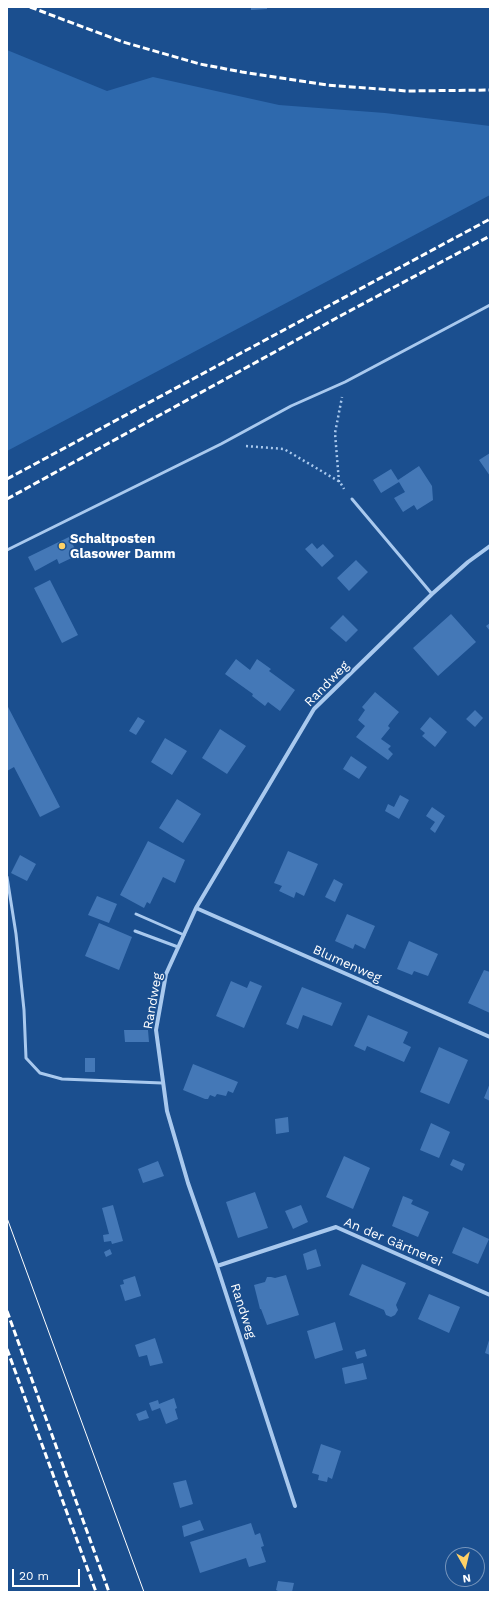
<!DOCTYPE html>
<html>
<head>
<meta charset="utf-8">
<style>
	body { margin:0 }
	#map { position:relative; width:497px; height:1599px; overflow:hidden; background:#1b4f8f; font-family:"Work Sans",sans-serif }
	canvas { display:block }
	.frame { position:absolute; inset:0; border:8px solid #fff; pointer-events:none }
	.north { position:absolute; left:445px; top:1547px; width:40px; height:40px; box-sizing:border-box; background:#1b4f8f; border:1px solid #7695bc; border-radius:50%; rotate:172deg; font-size:11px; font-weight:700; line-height:16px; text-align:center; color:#fff }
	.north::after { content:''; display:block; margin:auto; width:14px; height:18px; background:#ffd166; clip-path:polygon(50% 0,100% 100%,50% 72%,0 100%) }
	.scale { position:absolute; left:12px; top:1569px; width:68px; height:18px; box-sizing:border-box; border:2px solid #fff; border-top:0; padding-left:5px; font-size:12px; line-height:14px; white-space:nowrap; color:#fff; -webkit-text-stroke:3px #1b4f8f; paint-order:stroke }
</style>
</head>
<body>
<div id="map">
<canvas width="497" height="1599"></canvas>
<div class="frame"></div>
<div class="north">N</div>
<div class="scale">20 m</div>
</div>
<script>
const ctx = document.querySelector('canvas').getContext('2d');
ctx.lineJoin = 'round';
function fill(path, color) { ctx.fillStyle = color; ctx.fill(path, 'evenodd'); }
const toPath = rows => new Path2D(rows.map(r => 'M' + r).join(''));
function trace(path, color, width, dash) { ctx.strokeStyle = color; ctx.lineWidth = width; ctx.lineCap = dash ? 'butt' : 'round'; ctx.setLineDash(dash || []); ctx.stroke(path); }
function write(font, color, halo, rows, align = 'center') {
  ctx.font = font + ' "Work Sans",sans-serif'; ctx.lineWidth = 3.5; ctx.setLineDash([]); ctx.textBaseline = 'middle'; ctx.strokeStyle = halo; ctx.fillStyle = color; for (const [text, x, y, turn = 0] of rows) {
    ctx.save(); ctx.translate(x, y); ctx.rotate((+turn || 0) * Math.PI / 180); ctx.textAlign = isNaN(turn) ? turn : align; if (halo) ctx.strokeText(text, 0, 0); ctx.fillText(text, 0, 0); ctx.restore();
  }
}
const green = toPath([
	[7,50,107,91,153,77,279,105,385,113,490,126,490,195,7,451]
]);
const building = toPath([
	[251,7,267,7,267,9,251,10],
	[490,453,490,476,479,460],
	[419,466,432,486,433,500,417,510,414,505,403,512,394,498,405,492,399,482,381,493,373,480,391,469,398,480],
	[69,537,78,555,59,564,57,559,35,571,28,557],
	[312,543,317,549,323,544,334,556,322,567,305,549],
	[356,560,368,572,349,591,337,578],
	[50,580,78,635,62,643,34,588],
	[451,614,476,642,438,676,413,648],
	[343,615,358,630,346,642,330,628],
	[490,623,490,631,486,626],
	[236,659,250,670,257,659,271,669,269,671,295,690,280,711,268,702,265,706,252,696,253,694,225,674],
	[375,692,399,712,390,723,388,726,390,728,381,739,391,746,388,749,393,754,388,760,356,737,365,726,358,720,365,710,362,707],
	[7,705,60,807,40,817,14,767,7,771],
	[475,710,483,718,475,727,466,719],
	[138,717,145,721,136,735,129,731],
	[430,717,447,732,435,747,422,736,425,733,420,729],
	[220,729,246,746,227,774,202,758],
	[165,738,187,751,172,775,151,762],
	[351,756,367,767,359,779,343,769],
	[400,795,409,800,399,819,385,811,388,804,394,807],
	[177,799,201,814,183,843,159,828],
	[432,807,445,816,435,833,430,829,435,822,426,816],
	[148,841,185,860,175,883,163,877,150,904,147,902,144,908,120,895],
	[288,851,318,864,304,896,296,892,294,898,279,891,282,886,274,883],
	[20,855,36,864,27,881,11,873],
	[334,879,343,884,335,902,325,897],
	[97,896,117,904,109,923,88,915],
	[347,914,375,926,365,949,355,944,353,949,335,941],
	[99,923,132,937,119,970,85,956],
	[409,941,438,954,428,976,414,971,412,975,397,969],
	[484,970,490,972,490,1013,468,1003],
	[231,981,247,988,250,981,262,986,244,1028,216,1016],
	[302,987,342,1003,332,1026,303,1015,298,1029,286,1024],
	[368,1015,408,1032,403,1043,411,1047,404,1062,367,1046,365,1051,354,1046],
	[124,1030,148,1030,149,1042,125,1042],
	[439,1047,468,1060,449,1104,420,1092],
	[85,1058,95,1058,95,1072,85,1072],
	[193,1064,238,1082,233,1093,228,1091,226,1096,217,1094,215,1097,210,1095,208,1099,205,1099,183,1090],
	[490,1083,490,1101,484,1098],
	[288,1117,289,1132,276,1134,275,1119],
	[431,1123,450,1132,439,1158,420,1150],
	[344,1156,370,1168,353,1209,326,1197],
	[453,1159,465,1164,462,1171,450,1165],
	[158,1161,164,1176,143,1183,138,1169],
	[255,1192,268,1228,238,1238,226,1202],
	[403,1196,413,1200,411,1204,429,1212,418,1237,392,1226],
	[113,1205,123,1241,112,1244,111,1241,104,1242,103,1235,109,1234,102,1208],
	[301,1205,308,1222,293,1229,285,1211],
	[463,1227,489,1239,478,1264,452,1253],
	[110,1249,112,1254,106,1257,104,1252],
	[316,1249,321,1266,307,1270,303,1254],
	[362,1264,406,1283,396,1305,398,1310,395,1315,391,1317,386,1315,384,1310,349,1295],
	[286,1275,299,1315,267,1325,261,1309,260,1309,254,1285,265,1282,267,1277,271,1277,275,1278],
	[135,1276,141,1296,125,1301,120,1285,124,1284,123,1280],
	[429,1294,460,1307,449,1333,418,1319],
	[335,1322,343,1350,315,1359,307,1331],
	[490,1337,490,1355,485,1353],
	[155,1338,163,1363,150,1366,147,1355,139,1357,135,1345],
	[365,1349,367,1356,357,1359,355,1352],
	[363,1363,367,1379,345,1384,342,1368],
	[174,1398,177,1408,175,1409,178,1419,166,1424,160,1408,152,1411,149,1403,158,1400,159,1404],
	[146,1410,149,1418,139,1421,136,1414],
	[321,1444,341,1451,332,1479,328,1477,327,1482,318,1480,319,1475,312,1473],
	[186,1480,193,1504,180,1508,173,1483],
	[200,1520,204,1530,184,1537,182,1526],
	[251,1523,255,1535,260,1533,264,1546,261,1547,266,1562,249,1567,246,1558,200,1573,190,1542],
	[278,1581,294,1583,292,1592,280,1592,276,1590]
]);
const path = toPath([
	[246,446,284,449,340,482,344,489],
	[339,482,335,433,342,397]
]);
const lane = toPath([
	[352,499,432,594],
	[7,550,221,444,291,406,345,382,490,305],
	[7,877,16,934,24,1010,26,1058,40,1073,62,1079,162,1083],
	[136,914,184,935],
	[135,931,178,947]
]);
const street = toPath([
	[196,908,490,1037],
	[217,1266,336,1227,490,1295],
	[295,1506,217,1266,188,1183,167,1111,156,1030,166,974,196,908,314,709,432,594,468,562,490,546]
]);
const tram = toPath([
	[7,1218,144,1592]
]);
const rail = toPath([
	[30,7,123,42,200,64,242,72,327,85,407,91,490,90],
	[7,479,490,219],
	[7,499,342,315,490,236],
	[7,1311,109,1592],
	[7,1349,96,1592]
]);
const markers = [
	[62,546,4,"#ffd166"]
];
const poiNames = [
	["Schaltposten",70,539],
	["Glasower Damm",70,554]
];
const streetNames = [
	["Randweg",327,684,-46],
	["Blumenweg",347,964,24],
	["Randweg",153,1001,-80],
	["An der Gärtnerei",393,1242,23],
	["Randweg",243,1311,72]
];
fill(green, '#2e69ad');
fill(building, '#4478b7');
trace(path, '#a9c9ee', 2.5, [2, 3]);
trace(lane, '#a9c9ee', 3);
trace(street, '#a9c9ee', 4);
trace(tram, '#fff', 1);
trace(rail, '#fff', 3, [7, 3]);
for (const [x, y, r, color] of markers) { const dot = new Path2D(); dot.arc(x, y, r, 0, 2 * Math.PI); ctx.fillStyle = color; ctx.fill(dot); trace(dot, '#1b4f8f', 1.5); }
write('bold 13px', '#fff', '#1b4f8f', poiNames, 'left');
write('13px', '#fff', '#1b4f8f', streetNames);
</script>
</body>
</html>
